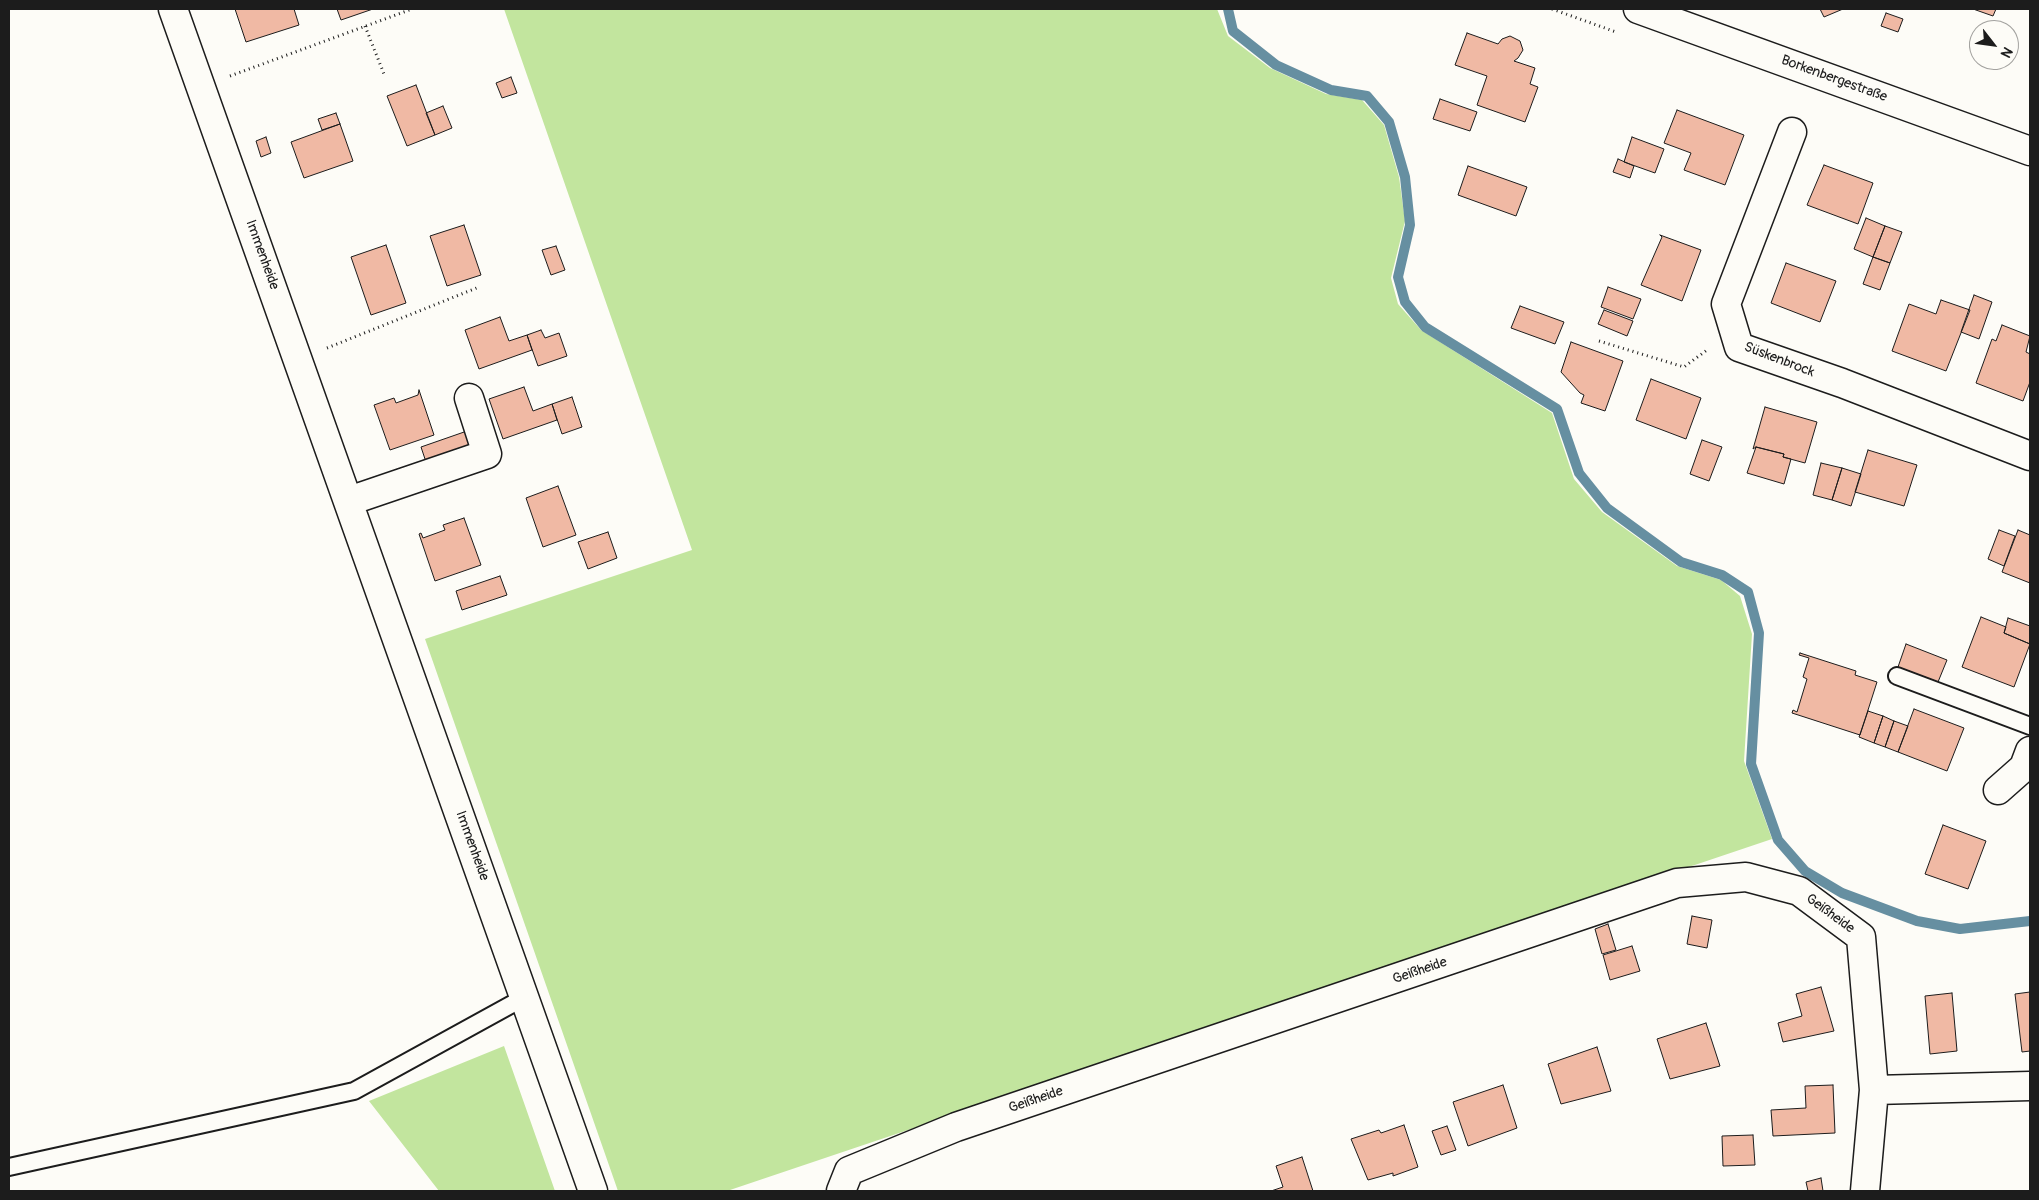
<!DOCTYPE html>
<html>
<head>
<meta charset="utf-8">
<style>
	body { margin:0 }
	#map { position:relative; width:2039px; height:1200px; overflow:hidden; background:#fdfcf7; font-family:Pangolin,sans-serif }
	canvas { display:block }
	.frame { position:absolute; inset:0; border:10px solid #1c1c1c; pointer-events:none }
	.north { position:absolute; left:1969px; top:20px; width:50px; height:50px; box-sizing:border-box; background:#fdfcf7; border:1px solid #a3a29f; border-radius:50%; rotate:120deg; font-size:14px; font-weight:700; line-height:20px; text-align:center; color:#1c1c1c }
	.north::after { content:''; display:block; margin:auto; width:18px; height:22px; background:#1c1c1c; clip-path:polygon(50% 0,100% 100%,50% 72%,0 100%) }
</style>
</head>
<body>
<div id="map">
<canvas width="2039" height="1200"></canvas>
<div class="frame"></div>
<div class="north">N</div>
</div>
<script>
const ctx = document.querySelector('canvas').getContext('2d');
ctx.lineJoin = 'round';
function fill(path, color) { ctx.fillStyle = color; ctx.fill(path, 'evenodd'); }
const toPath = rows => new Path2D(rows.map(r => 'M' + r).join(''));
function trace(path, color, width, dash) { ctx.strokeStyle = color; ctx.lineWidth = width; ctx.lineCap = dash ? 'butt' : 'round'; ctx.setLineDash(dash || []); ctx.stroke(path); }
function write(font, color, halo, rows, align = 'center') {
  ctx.font = font + ' Pangolin,sans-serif'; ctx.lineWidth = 4; ctx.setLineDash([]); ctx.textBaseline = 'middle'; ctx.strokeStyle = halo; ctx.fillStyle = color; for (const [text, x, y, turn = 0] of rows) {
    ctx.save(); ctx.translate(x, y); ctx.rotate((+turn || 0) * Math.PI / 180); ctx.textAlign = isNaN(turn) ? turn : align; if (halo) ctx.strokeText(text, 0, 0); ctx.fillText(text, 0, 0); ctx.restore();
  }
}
const green = toPath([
	[504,9,1217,9,1228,36,1270,68,1326,94,1362,100,1384,125,1399,177,1405,221,1391,278,1398,304,1421,330,1552,413,1574,479,1602,512,1677,566,1721,580,1740,596,1752,634,1744,761,1772,839,727,1191,618,1191,425,639,692,550],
	[504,1046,555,1191,439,1191,369,1101]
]);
const stream = toPath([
	[1228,9,1233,31,1276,65,1331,90,1367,96,1389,122,1405,177,1410,225,1398,277,1405,302,1425,327,1557,409,1579,473,1607,508,1681,562,1722,575,1748,592,1759,633,1751,764,1778,840,1805,871,1842,893,1917,921,1960,929,2030,921]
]);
const building = toPath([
	[235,9,294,9,299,25,246,42,235,9],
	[337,9,373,9,341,20,337,9],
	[1820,9,1843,9,1824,17,1820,9],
	[1973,9,1996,9,1993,16,1973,9],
	[1886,13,1903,19,1898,32,1881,26,1886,13],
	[1467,33,1498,44,1502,39,1510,36,1520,41,1523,50,1518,58,1514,61,1535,68,1530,84,1538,87,1525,122,1477,105,1487,76,1455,65,1467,33],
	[511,77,517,93,502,98,496,83,511,77],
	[416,85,435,135,407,146,387,96,416,85],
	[1440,99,1477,112,1470,131,1433,119,1440,99],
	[443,106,452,128,435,135,426,113,443,106],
	[1677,110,1744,135,1725,185,1684,170,1691,153,1664,143,1677,110],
	[336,113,340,124,322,130,318,119,336,113],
	[340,124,353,161,304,178,291,142,340,124],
	[266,137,271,153,261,157,256,141,266,137],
	[1632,137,1664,149,1655,173,1624,162,1632,137],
	[1618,159,1634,166,1630,178,1613,172,1618,159],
	[1824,165,1873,183,1858,224,1807,205,1824,165],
	[1468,166,1527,187,1516,216,1458,195,1468,166],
	[1866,218,1885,226,1873,257,1854,249,1866,218],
	[464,225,481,275,447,286,430,236,464,225],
	[1885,226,1902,232,1890,263,1873,257,1885,226],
	[1660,235,1701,250,1682,301,1641,285,1662,237,1660,235],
	[386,245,406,303,371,315,351,257,386,245],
	[556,246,565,270,551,275,542,250,556,246],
	[1873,257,1890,263,1880,290,1863,284,1873,257],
	[1786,263,1836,281,1820,322,1771,303,1786,263],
	[1608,287,1641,299,1633,319,1601,307,1608,287],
	[1974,295,1992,302,1979,339,1961,332,1974,295],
	[1941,300,1970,310,1946,371,1892,351,1909,304,1936,314,1941,300],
	[1520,306,1564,322,1555,344,1511,328,1520,306],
	[1604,310,1633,321,1627,336,1598,324,1604,310],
	[500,317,509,341,527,335,532,350,479,369,465,330,500,317],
	[2002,325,2030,336,2026,352,2030,354,2030,382,2023,401,1976,383,1992,339,1996,341,2002,325],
	[541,330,545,338,559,333,567,356,538,366,527,335,541,330],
	[1571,342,1623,361,1605,411,1581,403,1584,395,1580,393,1561,372,1571,342],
	[1651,379,1701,398,1686,439,1636,420,1651,379],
	[524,387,533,411,552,404,557,420,503,439,489,399,524,387],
	[419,390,434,435,390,450,374,405,394,398,396,403,418,395,419,390],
	[572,397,582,427,562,434,552,404,572,397],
	[1765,407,1817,422,1805,463,1783,457,1784,454,1756,447,1753,449,1765,407],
	[467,431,472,446,426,462,421,447,467,431],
	[1702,440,1722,447,1709,481,1690,474,1702,440],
	[1756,447,1784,454,1783,457,1791,459,1784,484,1747,473,1756,447],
	[1868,450,1917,465,1904,506,1855,492,1868,450],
	[1821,463,1842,468,1832,500,1813,495,1821,463],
	[1842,468,1861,474,1851,506,1832,500,1842,468],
	[558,486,576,535,543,547,526,498,558,486],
	[464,518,481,565,435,581,419,534,421,533,423,538,445,530,443,525,464,518],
	[1999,530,2015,536,2004,566,1988,559,1999,530],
	[2018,530,2030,535,2030,583,2002,572,2018,530],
	[608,532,617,558,588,569,578,542,608,532],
	[500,576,507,595,462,610,456,591,500,576],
	[1981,617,2006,627,2004,633,2030,644,2014,687,1962,667,1981,617],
	[2008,618,2030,626,2030,644,2004,633,2008,618],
	[1906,644,1947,660,1938,682,1898,667,1906,644],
	[1800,653,1856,671,1855,675,1877,682,1860,735,1792,713,1793,710,1797,712,1807,679,1803,677,1809,658,1799,655,1800,653],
	[1914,709,1964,728,1947,771,1898,752,1914,709],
	[1868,711,1883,716,1874,743,1859,737,1868,711],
	[1883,716,1894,721,1885,747,1874,743,1883,716],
	[1894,721,1908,726,1898,752,1885,747,1894,721],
	[1943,825,1986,841,1968,889,1925,874,1943,825],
	[1692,916,1712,920,1707,948,1687,944,1692,916],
	[1608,924,1616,950,1602,954,1595,929,1608,924],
	[1632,946,1640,971,1610,980,1603,955,1632,946],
	[1821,987,1834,1031,1783,1042,1778,1023,1802,1016,1796,994,1821,987],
	[2030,992,2030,1051,2022,1052,2015,994,2030,992],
	[1952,993,1957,1051,1930,1054,1925,996,1952,993],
	[1706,1023,1720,1066,1670,1079,1657,1039,1706,1023],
	[1597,1047,1611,1091,1561,1104,1548,1064,1597,1047],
	[1503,1085,1517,1128,1468,1146,1453,1102,1503,1085],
	[1833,1085,1835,1133,1773,1136,1771,1110,1806,1108,1805,1086,1833,1085],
	[1404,1125,1418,1167,1393,1176,1393,1173,1368,1180,1351,1139,1379,1130,1381,1133,1404,1125],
	[1447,1126,1456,1150,1441,1155,1432,1131,1447,1126],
	[1753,1135,1755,1165,1723,1166,1722,1136,1753,1135],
	[1302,1157,1313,1191,1271,1191,1283,1187,1276,1166,1302,1157],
	[1821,1178,1823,1191,1808,1191,1806,1182,1821,1178]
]);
const path = toPath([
	[1552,9,1616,32],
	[365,26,384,74],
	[230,76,412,9],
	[1599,341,1684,367,1707,350],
	[327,348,479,287]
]);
const service = toPath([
	[1897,676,2030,726],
	[9,1167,354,1091,525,997]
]);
const minor = toPath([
	[173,9,593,1191],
	[1792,132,1726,304,1739,347,1842,383,2030,456],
	[349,501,487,454,469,398],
	[1998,790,2024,767,2030,751],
	[1874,1090,2030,1086],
	[841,1191,849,1171,956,1127,1677,883,1746,877,1799,891,1861,937,1874,1090,1865,1191]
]);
const tertiary = toPath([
	[1638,9,2030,151]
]);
const streetNames = [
	["Borkenbergestraße",1834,79,20],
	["Immenheide",262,255,70],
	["Süskenbrock",1779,360,21],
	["Immenheide",472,846,70],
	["Geißheide",1830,914,36],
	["Geißheide",1420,971,-19],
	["Geißheide",1036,1100,-19]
];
fill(green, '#c2e59e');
trace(stream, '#668fa1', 10);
fill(building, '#f0b9a4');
trace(building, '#1c1c1c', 1);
trace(service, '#1c1c1c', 20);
trace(minor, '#1c1c1c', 31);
trace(tertiary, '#1c1c1c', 31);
trace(path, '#1c1c1c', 3, [1, 4]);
trace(service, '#fdfcf7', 16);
trace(minor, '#fdfcf7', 28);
trace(tertiary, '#fdfcf7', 28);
write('14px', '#1c1c1c', '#fdfcf7', streetNames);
</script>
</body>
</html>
